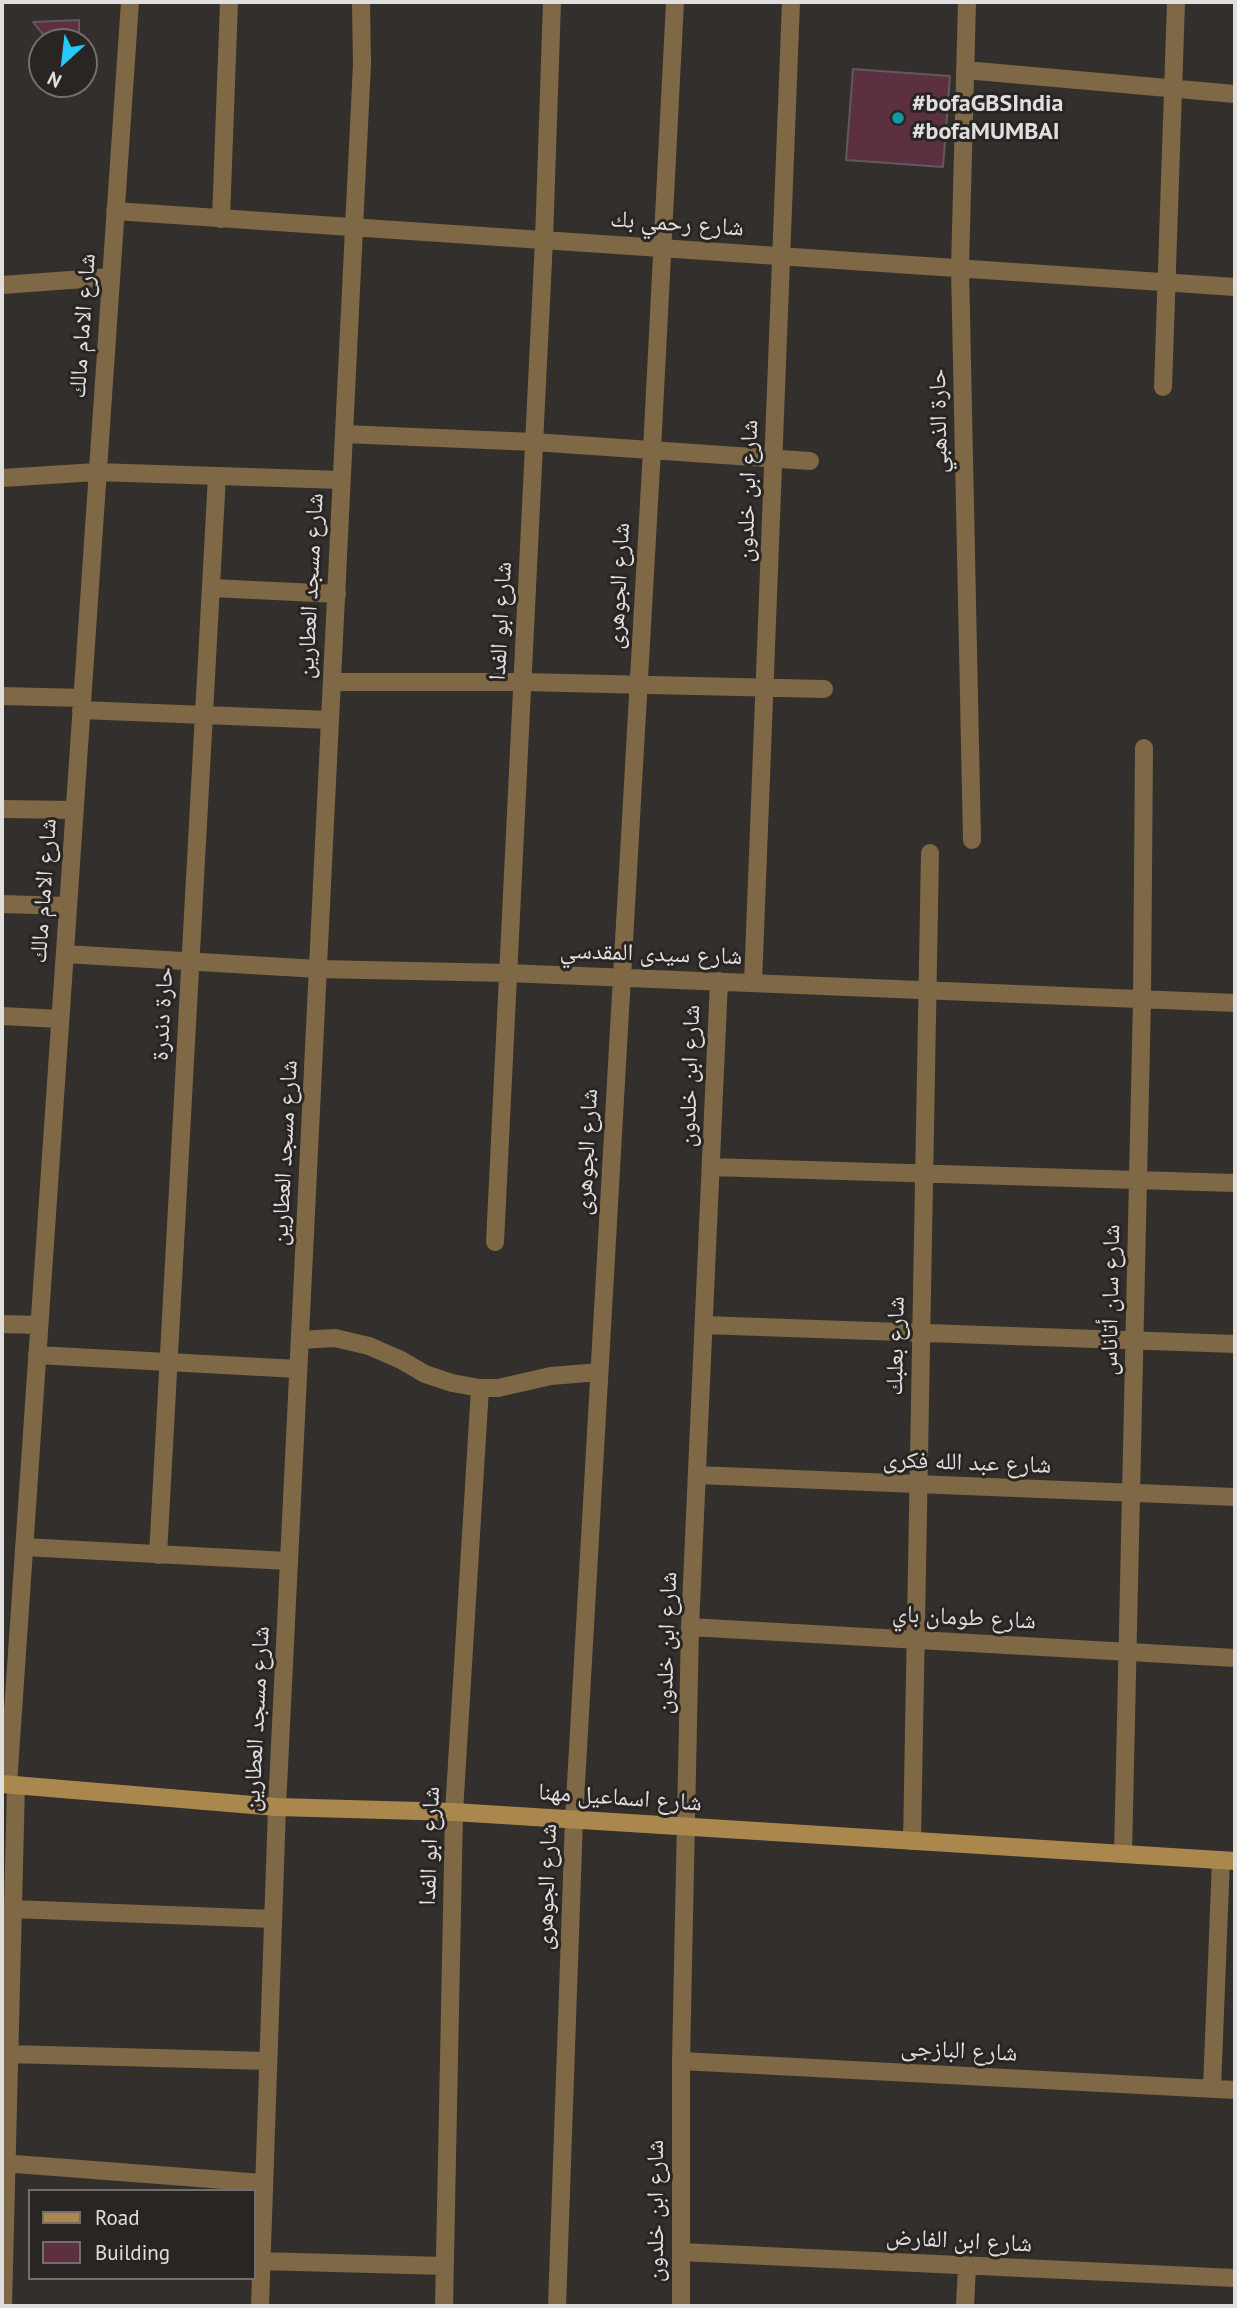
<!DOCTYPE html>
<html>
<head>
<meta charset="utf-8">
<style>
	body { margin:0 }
	#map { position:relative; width:1237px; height:2308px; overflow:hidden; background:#332f2d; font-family:"PT Sans",sans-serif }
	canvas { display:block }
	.frame { position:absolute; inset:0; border:4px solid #e1dfdd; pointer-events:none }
	.legend { position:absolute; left:28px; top:2189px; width:228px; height:91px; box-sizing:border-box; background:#292523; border:2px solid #736f6d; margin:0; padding:9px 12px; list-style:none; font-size:21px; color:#e1dfdd }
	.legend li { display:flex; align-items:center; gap:14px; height:35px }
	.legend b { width:35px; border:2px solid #736f6d }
	.north { position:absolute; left:28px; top:28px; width:70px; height:70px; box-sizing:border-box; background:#292523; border:2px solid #736f6d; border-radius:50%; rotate:207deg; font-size:19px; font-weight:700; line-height:28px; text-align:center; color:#e1dfdd }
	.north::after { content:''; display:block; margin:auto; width:24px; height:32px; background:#28c8ff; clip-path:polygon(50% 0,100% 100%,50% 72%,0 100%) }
</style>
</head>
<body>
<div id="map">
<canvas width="1237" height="2308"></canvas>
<div class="frame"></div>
<ul class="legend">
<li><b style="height:9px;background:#aa874d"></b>Road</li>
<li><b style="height:19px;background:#5c3041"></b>Building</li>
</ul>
<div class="north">N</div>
</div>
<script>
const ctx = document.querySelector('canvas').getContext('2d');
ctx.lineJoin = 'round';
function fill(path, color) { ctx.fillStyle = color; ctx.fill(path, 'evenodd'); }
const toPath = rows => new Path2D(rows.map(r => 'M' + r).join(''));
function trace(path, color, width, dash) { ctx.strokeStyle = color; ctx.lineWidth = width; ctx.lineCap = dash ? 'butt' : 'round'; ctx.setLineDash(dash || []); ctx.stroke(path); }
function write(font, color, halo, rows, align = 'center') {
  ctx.font = font + ' "PT Sans","Noto Naskh Arabic",sans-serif'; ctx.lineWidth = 6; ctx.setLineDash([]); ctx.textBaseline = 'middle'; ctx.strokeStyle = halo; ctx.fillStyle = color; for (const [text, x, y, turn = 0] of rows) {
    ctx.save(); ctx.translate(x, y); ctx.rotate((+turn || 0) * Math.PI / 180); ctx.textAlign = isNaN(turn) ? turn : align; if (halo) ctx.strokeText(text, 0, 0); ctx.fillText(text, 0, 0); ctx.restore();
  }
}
const building = toPath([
	[79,20,79,41,72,42,49,42,33,22,79,20],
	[853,69,950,76,943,167,846,160,853,69]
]);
const street = toPath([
	[967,2,960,267,972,840],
	[965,70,1235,94],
	[115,211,1235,287],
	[221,219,229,2],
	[2,285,111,277],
	[1163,387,1176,2],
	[344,434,534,442,810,461],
	[2,478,96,472,341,480],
	[212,588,337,594],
	[332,682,522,682,824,689],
	[2,696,82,698],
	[81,710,329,720],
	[2,809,75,810],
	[2,904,68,906],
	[65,954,318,969,508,973,1235,1003],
	[753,983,791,2],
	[2,1016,60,1019],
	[711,1167,1235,1183],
	[495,1242,544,240,552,2],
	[2,1324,39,1325],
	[705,1325,1235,1344],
	[300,1340,335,1338,369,1346,401,1360,425,1374,452,1383,480,1388,498,1388,551,1376,599,1372],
	[37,1355,298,1369],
	[697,1475,1235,1497],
	[24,1547,288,1561],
	[158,1555,217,476],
	[690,1627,1235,1658],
	[8,1784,130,2],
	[912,1841,930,853],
	[1123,1854,1142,999,1144,748],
	[13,1909,273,1919],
	[9,2054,267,2061],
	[681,2061,1235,2090],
	[1212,2088,1221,1860],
	[2,2163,263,2183],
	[681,2252,1235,2278],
	[260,2261,445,2266],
	[3,2306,16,1785],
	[260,2306,277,1807,362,64,361,2],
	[444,2306,454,1812,480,1388],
	[557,2306,574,1819,652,450,675,2],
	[681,2306,681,2061,690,1627,719,981],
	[965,2306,967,2266]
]);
const secondary = toPath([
	[2,1784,277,1807,454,1812,1235,1861]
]);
const markers = [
	[898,118,7,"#0f9aa8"]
];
const poiNames = [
	["#bofaGBSIndia",912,104],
	["#bofaMUMBAI",912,132]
];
const streetNames = [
	["شارع رحمي بك",677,224,4],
	["شارع الامام مالك",83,326,-86],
	["حارة الذهبي",939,421,-91],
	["شارع ابن خلدون",748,491,-88],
	["شارع مسجد العطارين",311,586,-87],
	["شارع الجوهرى",619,586,-87],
	["شارع ابو الفدا",501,621,-87],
	["شارع الامام مالك",44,891,-86],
	["شارع سيدى المقدسي",651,954,2],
	["حارة دندرة",163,1014,-87],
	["شارع ابن خلدون",690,1076,-88],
	["شارع الجوهرى",587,1152,-87],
	["شارع مسجد العطارين",285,1153,-87],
	["شارع سان أتاناس",1111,1300,-89],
	["شارع بعلبك",896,1346,-89],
	["شارع عبد الله فكرى",967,1463,2],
	["شارع طومان باي",964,1618,3],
	["شارع ابن خلدون",667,1643,-88],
	["شارع مسجد العطارين",257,1719,-87],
	["شارع اسماعيل مهنا",620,1798,4],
	["شارع ابو الفدا",430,1846,-88],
	["شارع الجوهرى",547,1887,-88],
	["شارع البازجى",959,2051,3],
	["شارع ابن خلدون",656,2211,-90],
	["شارع ابن الفارض",959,2241,3]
];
fill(building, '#5c3041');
trace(building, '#5f5a5c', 2);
trace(street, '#7e6845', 18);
trace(secondary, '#aa874d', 18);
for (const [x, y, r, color] of markers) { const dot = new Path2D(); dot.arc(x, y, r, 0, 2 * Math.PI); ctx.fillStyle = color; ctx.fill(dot); trace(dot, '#292523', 2.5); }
write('bold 24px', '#e1dfdd', '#292523', poiNames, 'left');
write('24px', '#e1dfdd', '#292523', streetNames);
</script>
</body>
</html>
